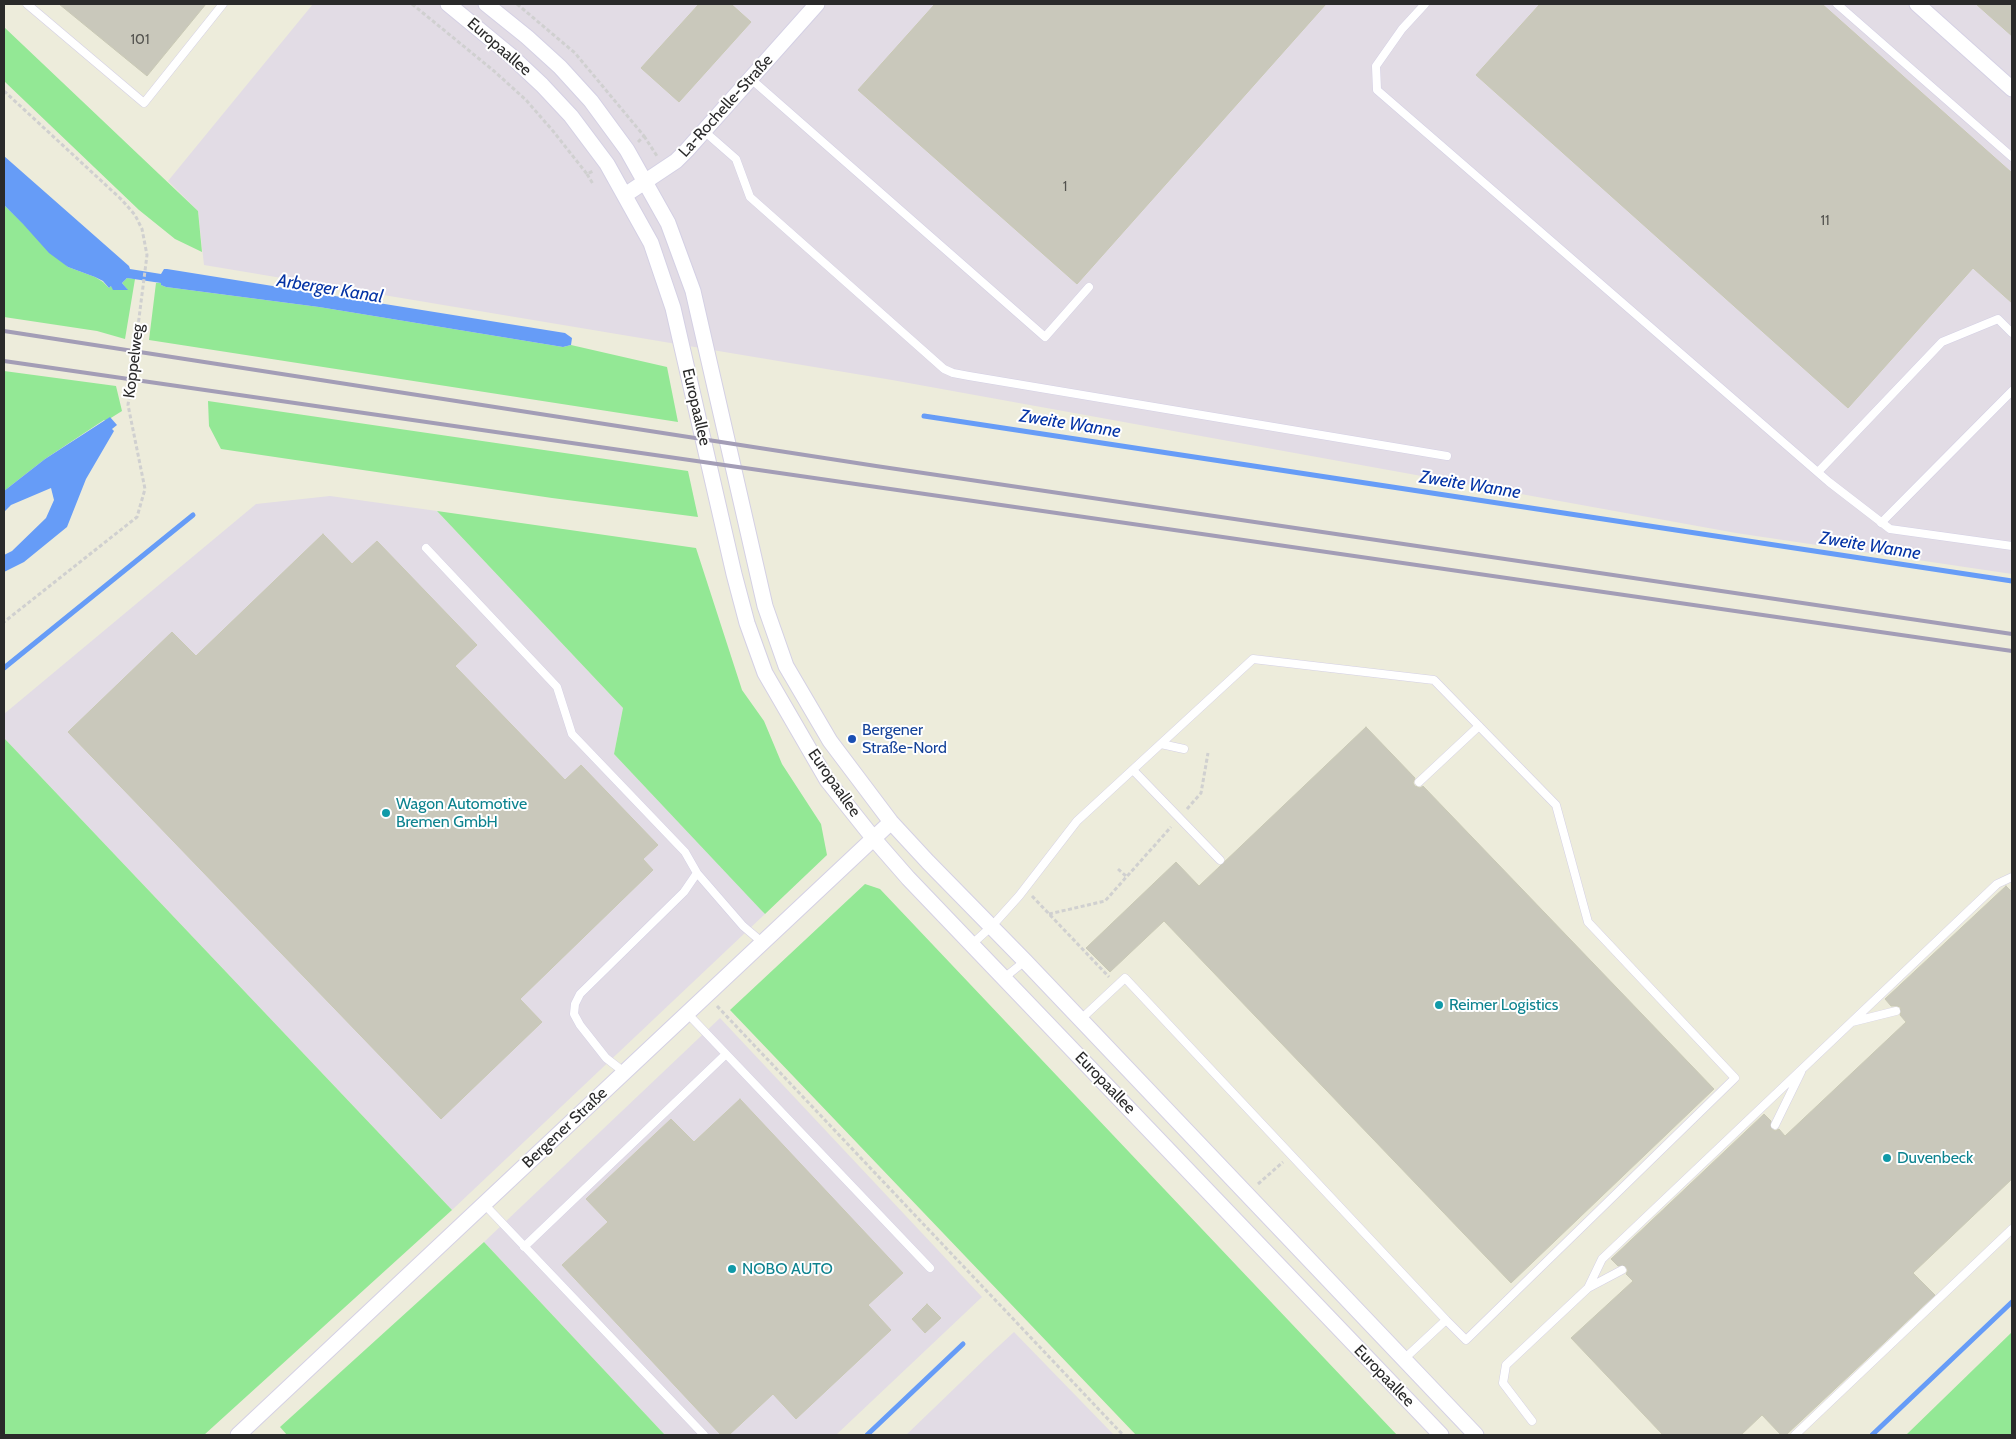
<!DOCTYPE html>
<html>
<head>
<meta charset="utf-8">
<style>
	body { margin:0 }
	#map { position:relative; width:2016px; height:1439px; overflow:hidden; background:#edecdb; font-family:Cabin,sans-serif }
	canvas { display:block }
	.frame { position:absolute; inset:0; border:5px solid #2a2a2a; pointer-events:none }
</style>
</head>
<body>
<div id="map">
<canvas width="2016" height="1439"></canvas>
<div class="frame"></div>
</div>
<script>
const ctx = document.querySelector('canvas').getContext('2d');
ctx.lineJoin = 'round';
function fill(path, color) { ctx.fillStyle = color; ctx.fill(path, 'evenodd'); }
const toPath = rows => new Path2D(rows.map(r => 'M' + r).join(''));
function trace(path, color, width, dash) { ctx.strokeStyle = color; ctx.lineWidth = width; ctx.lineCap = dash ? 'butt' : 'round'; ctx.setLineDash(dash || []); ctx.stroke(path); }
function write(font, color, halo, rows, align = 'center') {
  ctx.font = font + ' Cabin,sans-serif'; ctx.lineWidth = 4; ctx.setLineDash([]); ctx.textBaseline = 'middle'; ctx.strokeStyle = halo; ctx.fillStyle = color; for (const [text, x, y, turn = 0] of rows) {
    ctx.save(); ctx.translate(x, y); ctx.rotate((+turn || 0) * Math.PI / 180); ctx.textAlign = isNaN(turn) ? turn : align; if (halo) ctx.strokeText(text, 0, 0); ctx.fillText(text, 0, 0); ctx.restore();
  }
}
const industrial = toPath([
	[313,4,2012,4,2012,574,1736,533,892,380,204,265,198,211,168,181],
	[330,496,437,511,623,708,614,754,765,914,452,1210,4,738,4,714,256,504],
	[720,1018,982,1297,836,1435,665,1435,484,1242],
	[1014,1332,1114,1435,906,1435,987,1357]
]);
const green = toPath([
	[4,27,198,211,202,252,175,239,139,210,4,81],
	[4,205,68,267,95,277,103,282,109,288,111,286,127,289,122,283,127,278,135,279,125,339,97,331,4,317],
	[156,283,162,283,161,285,166,287,319,307,563,347,571,345,667,367,678,422,149,340],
	[4,371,116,386,122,411,106,421,104,420,45,459,4,491],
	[208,401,688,471,698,517,552,498,221,449,209,426],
	[437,511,696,548,742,690,764,721,782,764,821,824,827,855,765,914,761,910,614,754,623,708],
	[4,738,452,1210,204,1435,4,1435],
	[865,884,880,889,1397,1435,1136,1435,730,1010],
	[484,1242,665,1435,287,1435,280,1427],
	[2012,1332,2012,1435,1906,1435]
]);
const water = toPath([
	[4,156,129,266,130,269,161,274,164,269,167,269,565,333,572,338,571,345,563,347,319,307,166,287,161,285,161,283,127,278,122,283,128,290,113,290,111,286,109,288,103,281,95,277,68,267,49,253,23,224,4,205],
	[110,417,117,425,112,429,114,431,86,479,67,527,24,562,4,572,4,555,12,551,46,518,54,500,51,488,11,505,4,512,4,491,45,459]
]);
const stream = toPath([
	[924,416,2012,581],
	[4,668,193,515],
	[867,1435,963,1344],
	[1872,1435,2012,1302]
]);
const building = toPath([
	[59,4,206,4,147,76,59,4],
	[699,4,731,4,751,22,679,102,641,68,699,4],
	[935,4,1326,4,1077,284,858,90,935,4],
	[1540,4,1822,4,2012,173,2012,303,1973,268,1848,408,1476,75,1540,4],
	[1976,4,2012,4,2012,36,1976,4],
	[323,534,352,564,377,541,477,645,455,666,565,780,581,765,658,845,643,859,653,870,520,999,542,1022,441,1119,68,732,172,632,196,656,323,534],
	[1366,727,1415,778,1413,783,1415,786,1420,788,1423,786,1714,1089,1511,1283,1164,921,1110,972,1086,948,1176,862,1199,886,1366,727],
	[2006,886,2012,892,2012,1179,1913,1273,1935,1295,1786,1435,1781,1435,1762,1415,1741,1435,1663,1435,1571,1338,1633,1281,1626,1274,1628,1270,1625,1266,1618,1266,1611,1259,1764,1114,1771,1121,1771,1128,1775,1131,1779,1129,1785,1136,1906,1022,1900,1015,1901,1012,1900,1007,1897,1006,1891,1006,1885,999,2006,886],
	[740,1099,903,1273,868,1305,891,1330,796,1419,773,1394,729,1435,721,1435,562,1265,608,1222,586,1199,671,1119,694,1142,740,1099],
	[927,1304,941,1318,925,1333,912,1319,927,1304]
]);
const path = toPath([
	[412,4,494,71,526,100,553,131,587,174,593,171],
	[517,4,575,53,644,136,638,142],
	[4,91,122,200,135,215,142,229,147,255,128,405,145,489,137,517,4,622],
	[644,136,657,156],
	[587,174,593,184],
	[1187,809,1201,793,1208,753],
	[1118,869,1127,877],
	[1032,896,1109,977],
	[1049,914,1105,901,1171,827],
	[717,1006,1123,1435],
	[1258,1184,1283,1162]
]);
const lane = toPath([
	[27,4,144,103,223,4],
	[1425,4,1402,29,1376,66,1377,90,1829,482,1890,529,2012,546],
	[1837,4,2012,157],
	[751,79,1045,337,1089,287],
	[704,131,736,159,750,197,944,369,953,373,969,376,1447,456],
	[1818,472,1942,342,1998,319,2012,333],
	[1881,523,2012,391],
	[426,548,557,687,572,734,685,852,697,873,743,926,763,943],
	[1161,744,1184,749],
	[1133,770,1220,860],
	[1419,782,1479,726],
	[971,945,992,926,1019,896,1077,821,1253,659,1434,680,1556,805,1588,922,1735,1078,1466,1340,1446,1320],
	[1004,978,1025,961],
	[687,1013,930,1268],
	[1080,1020,1125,978,1446,1320,1403,1360],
	[1852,1022,1896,1011],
	[624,1072,606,1058,580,1025,574,1014,575,1004,580,994,684,892,697,873],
	[1775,1125,1801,1072],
	[484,1204,704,1435],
	[524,1247,726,1054],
	[1588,1288,1622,1270],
	[1532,1421,1503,1383,1506,1365,1588,1288,1602,1259,1997,884,2012,877],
	[1795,1435,2012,1229]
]);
const street = toPath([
	[448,4,510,55,542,85,571,116,607,164,651,243,673,308,734,574,747,623,765,673,827,780,874,839,908,878,1441,1435],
	[486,4,527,37,560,67,591,101,627,150,668,223,693,291,765,606,786,666,830,741,891,822,928,862,1025,961,1476,1435],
	[1917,4,2012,89],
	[625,195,676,161,687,150,817,4],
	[238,1435,891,822]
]);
const rail = toPath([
	[4,331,876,466,2012,634],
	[4,361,2012,651]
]);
const markers = [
	[852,739,5,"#1a4fb4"],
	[386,813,5,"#0f9aa8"],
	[1439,1005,5,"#0f9aa8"],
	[1887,1158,5,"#0f9aa8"],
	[732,1269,5,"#0f9aa8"]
];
const numberNames = [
	["101",140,40],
	["1",1065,187],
	["11",1825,221]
];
const streetNames = [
	["Europaallee",499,47,41],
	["La-Rochelle-Straße",726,106,-48],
	["Koppelweg",134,361,-83],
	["Europaallee",696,407,77],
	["Europaallee",834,783,55],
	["Europaallee",1105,1083,46],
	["Bergener Straße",565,1128,-43],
	["Europaallee",1384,1376,46]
];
const transitNames = [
	["Bergener",862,730],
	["Straße-Nord",862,748]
];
const cultureNames = [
	["Wagon Automotive",396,804],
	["Bremen GmbH",396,822],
	["Reimer Logistics",1449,1005],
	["Duvenbeck",1897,1158],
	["NOBO AUTO",742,1269]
];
const waterNames = [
	["Arberger Kanal",330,289,9],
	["Zweite Wanne",1070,424,9],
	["Zweite Wanne",1470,485,9],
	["Zweite Wanne",1870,546,9]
];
fill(industrial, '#e2dce5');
fill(green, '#93e895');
fill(water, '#669cf7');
trace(stream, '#669cf7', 5);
fill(building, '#c9c8bb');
trace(building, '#c9c9b5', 1);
trace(lane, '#d4d0e4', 9);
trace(street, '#d4d0e4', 17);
trace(path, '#d0d0d0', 3, [4, 2.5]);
trace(lane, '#fff', 8);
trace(street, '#fff', 15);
trace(rail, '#a39db6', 4);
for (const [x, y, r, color] of markers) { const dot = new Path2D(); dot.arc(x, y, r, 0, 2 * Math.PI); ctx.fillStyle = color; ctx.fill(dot); trace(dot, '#fff', 2); }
write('14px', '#52524e', null, numberNames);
write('16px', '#2a2a2a', '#fff', streetNames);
write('16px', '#164399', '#fff', transitNames, 'left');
write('16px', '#0d838f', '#fff', cultureNames, 'left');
write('italic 18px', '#0433a5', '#fff', waterNames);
</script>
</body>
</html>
